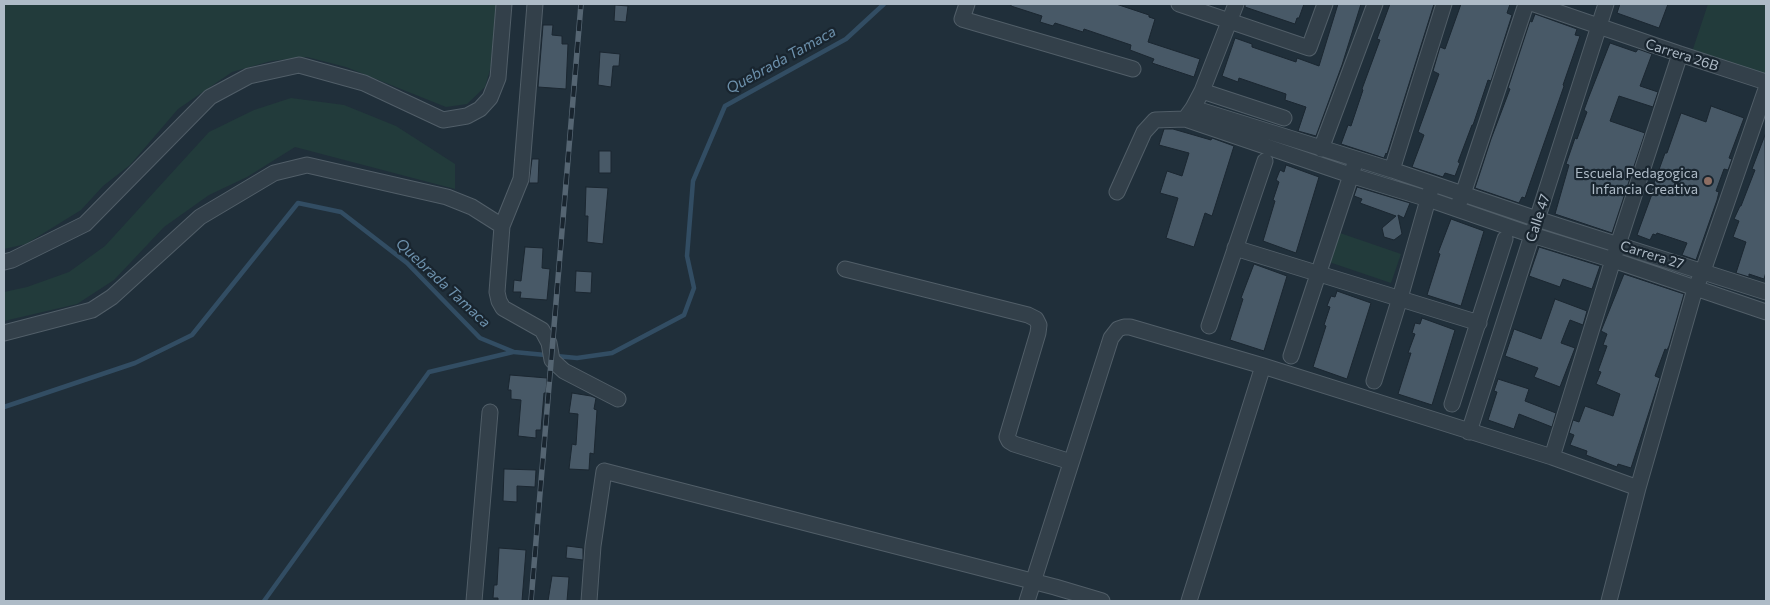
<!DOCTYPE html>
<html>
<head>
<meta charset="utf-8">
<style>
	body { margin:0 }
	#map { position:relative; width:1770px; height:605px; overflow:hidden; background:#202f3a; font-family:Commissioner,sans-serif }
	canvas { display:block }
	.frame { position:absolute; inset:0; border:5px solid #aebbc7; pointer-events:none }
</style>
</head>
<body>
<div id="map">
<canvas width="1770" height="605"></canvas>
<div class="frame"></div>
</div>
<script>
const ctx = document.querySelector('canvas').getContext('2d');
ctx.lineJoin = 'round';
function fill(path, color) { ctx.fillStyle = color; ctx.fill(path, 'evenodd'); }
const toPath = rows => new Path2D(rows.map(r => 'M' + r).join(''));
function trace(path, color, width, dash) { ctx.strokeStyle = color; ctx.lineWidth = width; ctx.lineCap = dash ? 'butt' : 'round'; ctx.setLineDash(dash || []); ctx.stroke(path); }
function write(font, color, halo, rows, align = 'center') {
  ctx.font = font + ' Commissioner,sans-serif'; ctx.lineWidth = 4.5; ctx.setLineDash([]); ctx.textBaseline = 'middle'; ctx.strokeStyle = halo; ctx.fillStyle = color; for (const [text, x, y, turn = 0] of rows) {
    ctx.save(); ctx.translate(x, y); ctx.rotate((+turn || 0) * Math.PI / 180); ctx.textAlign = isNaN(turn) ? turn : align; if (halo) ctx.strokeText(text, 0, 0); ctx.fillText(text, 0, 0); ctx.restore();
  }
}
const green = toPath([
	[4,4,497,4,492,63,485,87,467,104,446,107,346,67,307,57,271,61,232,72,178,109,130,165,103,186,81,210,26,244,4,249],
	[1708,4,1766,4,1766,77,1692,52],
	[291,98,344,105,396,126,455,164,455,189,295,147,247,177,209,195,164,227,114,280,77,304,4,321,4,292,27,287,69,272,105,246,209,132,254,110],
	[1340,233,1401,254,1391,283,1329,262]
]);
const stream = toPath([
	[4,407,135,363,192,335,298,203,341,212,407,263,480,338,514,352,577,358,612,353,684,315,694,288,687,256,693,181,725,106,846,39,884,4],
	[264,601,429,372,513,352]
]);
const building = toPath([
	[1011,4,1116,4,1149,15,1149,17,1155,19,1148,42,1200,59,1194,77,1152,63,1154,59,1130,50,1131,45,1084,29,1083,32,1055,23,1053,26,1040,22,1042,16,1011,6,1011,4],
	[1245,4,1304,4,1299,18,1297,18,1295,24,1245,7,1245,4],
	[1338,4,1361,4,1342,65,1316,136,1298,131,1306,107,1285,100,1286,94,1239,78,1238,82,1222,76,1235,38,1252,44,1252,47,1296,62,1297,58,1319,66,1338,4],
	[1390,4,1434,4,1387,154,1386,153,1384,158,1341,144,1348,125,1351,126,1363,90,1362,89,1380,40,1377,39,1390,4],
	[1461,4,1510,4,1507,13,1512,15,1491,81,1488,80,1473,125,1472,125,1458,162,1460,163,1455,176,1445,173,1443,177,1412,167,1424,135,1418,132,1439,74,1433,71,1440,47,1445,49,1461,4],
	[1620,4,1668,4,1659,28,1617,13,1620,4],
	[615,5,628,6,626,22,614,21,615,5],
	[1535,14,1577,29,1575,35,1580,36,1563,85,1564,86,1528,189,1525,198,1522,197,1519,203,1475,188,1491,139,1510,89,1508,88,1530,21,1532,22,1535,14],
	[543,25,553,25,552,35,562,36,562,44,568,44,566,89,538,87,543,25],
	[1610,43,1636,52,1638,49,1652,54,1640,86,1658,92,1653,107,1619,96,1610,121,1645,133,1612,233,1555,214,1569,165,1566,164,1575,138,1577,139,1587,112,1584,110,1588,99,1610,43],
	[600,52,620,54,619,66,613,66,611,87,598,85,600,52],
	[1711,106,1744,118,1729,158,1732,159,1728,170,1724,169,1716,191,1719,192,1717,200,1696,260,1682,255,1687,243,1657,233,1656,235,1653,234,1650,240,1637,235,1652,194,1650,193,1656,178,1665,153,1667,153,1681,113,1706,122,1711,106],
	[1164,129,1173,129,1211,140,1212,138,1234,146,1212,216,1205,213,1194,247,1166,238,1178,198,1160,193,1167,171,1182,176,1189,153,1159,145,1164,129],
	[1765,135,1766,272,1764,279,1749,274,1749,277,1736,273,1746,242,1733,237,1739,221,1734,219,1740,206,1741,206,1755,170,1752,169,1765,135],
	[599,151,611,151,611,173,599,173,599,151],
	[532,159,539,159,538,183,529,183,532,159],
	[1286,165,1319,177,1296,253,1263,241,1275,201,1273,200,1279,182,1276,180,1280,170,1284,172,1286,165],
	[586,187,608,188,603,244,587,242,588,216,585,216,586,187],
	[1357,187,1410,203,1404,218,1398,215,1402,234,1394,240,1384,237,1382,228,1396,216,1360,203,1362,199,1354,196,1357,187],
	[1451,219,1484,231,1461,306,1427,295,1440,254,1438,253,1451,219],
	[525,247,543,248,542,268,550,269,547,300,520,298,521,292,513,292,514,280,521,281,525,247],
	[1539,247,1600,266,1592,289,1563,279,1560,287,1529,276,1539,247],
	[1254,264,1287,276,1264,351,1230,340,1243,299,1241,298,1254,264],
	[576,271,592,272,591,293,575,292,576,271],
	[1624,274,1684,294,1669,346,1667,350,1665,349,1655,376,1660,378,1631,468,1618,464,1617,467,1586,455,1587,451,1570,445,1574,435,1569,433,1573,420,1579,422,1585,406,1613,416,1620,394,1596,384,1601,372,1598,371,1607,346,1603,345,1607,334,1601,331,1624,274],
	[1337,291,1371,303,1347,379,1313,367,1326,326,1324,325,1330,307,1327,306,1331,296,1335,297,1337,291],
	[1555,299,1587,311,1583,325,1570,320,1561,343,1575,348,1560,387,1534,377,1538,368,1505,356,1514,329,1541,339,1555,299],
	[1422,318,1455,330,1432,405,1398,394,1411,353,1408,353,1415,334,1412,333,1415,323,1420,324,1422,318],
	[510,375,547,378,546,393,544,393,541,430,536,430,536,438,518,436,521,400,511,399,511,390,508,390,510,375],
	[1498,379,1529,389,1525,401,1556,413,1552,427,1519,414,1514,429,1488,420,1497,392,1494,391,1498,379],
	[572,393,591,396,596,398,594,409,597,410,594,454,590,453,589,470,569,469,572,444,576,445,578,414,569,413,572,393],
	[504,469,536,470,535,487,517,486,517,502,503,501,504,469],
	[567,546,583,548,583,560,566,558,567,546],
	[499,548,526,550,522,601,498,601,498,598,493,598,494,585,497,585,499,548],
	[552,576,569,577,567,601,548,601,552,576]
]);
const minor = toPath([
	[535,4,521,179,502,226,497,292,499,301,503,308,542,330,549,343,552,360,564,371,618,399],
	[967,4,962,19,1133,69],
	[1179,4,1309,48,1325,4],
	[1534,4,1680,54,1766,82],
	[1202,91,1284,118],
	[1193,108,1392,170,1537,219,1766,292],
	[1185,119,1350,175,1428,199,1532,235,1613,260,1766,312],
	[1321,149,1375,4],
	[1392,170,1444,4],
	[1117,192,1144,132,1155,120,1185,119,1193,108,1202,91,1236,4],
	[1459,203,1463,194,1526,4],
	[1235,248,1479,323],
	[4,262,12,260,85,224,210,97,249,76,299,65,364,83,443,120,467,116,480,109,490,98,498,78,504,4],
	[845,269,1028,315,1036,319,1039,325,1038,333,1007,437,1009,441,1014,444,1071,462],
	[1209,326,1265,161],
	[4,333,92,310,112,297,200,217,274,173,307,165,447,197,472,207,502,226],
	[1291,356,1354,166],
	[1374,381,1400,298,1431,189],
	[1452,404,1505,239],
	[1469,432,1606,4],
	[1552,457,1613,260,1680,54],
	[474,601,490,412],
	[589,601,593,546,604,471,1055,587,1102,601],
	[1027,601,1111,338,1118,329,1124,327,1130,327,1263,366,1552,457,1638,488],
	[1189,601,1263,366],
	[1609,601,1638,488,1695,289,1703,271,1766,89]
]);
const rail = toPath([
	[531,601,581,4]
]);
const markers = [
	[1708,181,5,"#8d6e63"]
];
const streetNames = [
	["Carrera 26B",1682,55,18],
	["Calle 47",1538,218,-72],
	["Carrera 27",1652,255,17]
];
const poiNames = [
	["Escuela Pedagogica",1698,173],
	["Infancia Creativa",1698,189]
];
const waterNames = [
	["Quebrada Tamaca",781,60,-29],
	["Quebrada Tamaca",443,283,43]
];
fill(green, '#223b3b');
trace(stream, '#324d63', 4.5);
fill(building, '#485967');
trace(building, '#1b2731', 1);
trace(minor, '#515e68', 17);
trace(minor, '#33404a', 15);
trace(rail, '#556572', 5.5);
trace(rail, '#19252f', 4, [11]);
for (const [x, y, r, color] of markers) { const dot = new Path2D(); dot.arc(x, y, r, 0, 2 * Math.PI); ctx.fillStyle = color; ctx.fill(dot); trace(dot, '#19252f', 2); }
write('14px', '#aebbc7', '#19252f', streetNames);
write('14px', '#aebbc7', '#19252f', poiNames, 'right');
write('italic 15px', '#6d91ac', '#19252f', waterNames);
</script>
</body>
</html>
